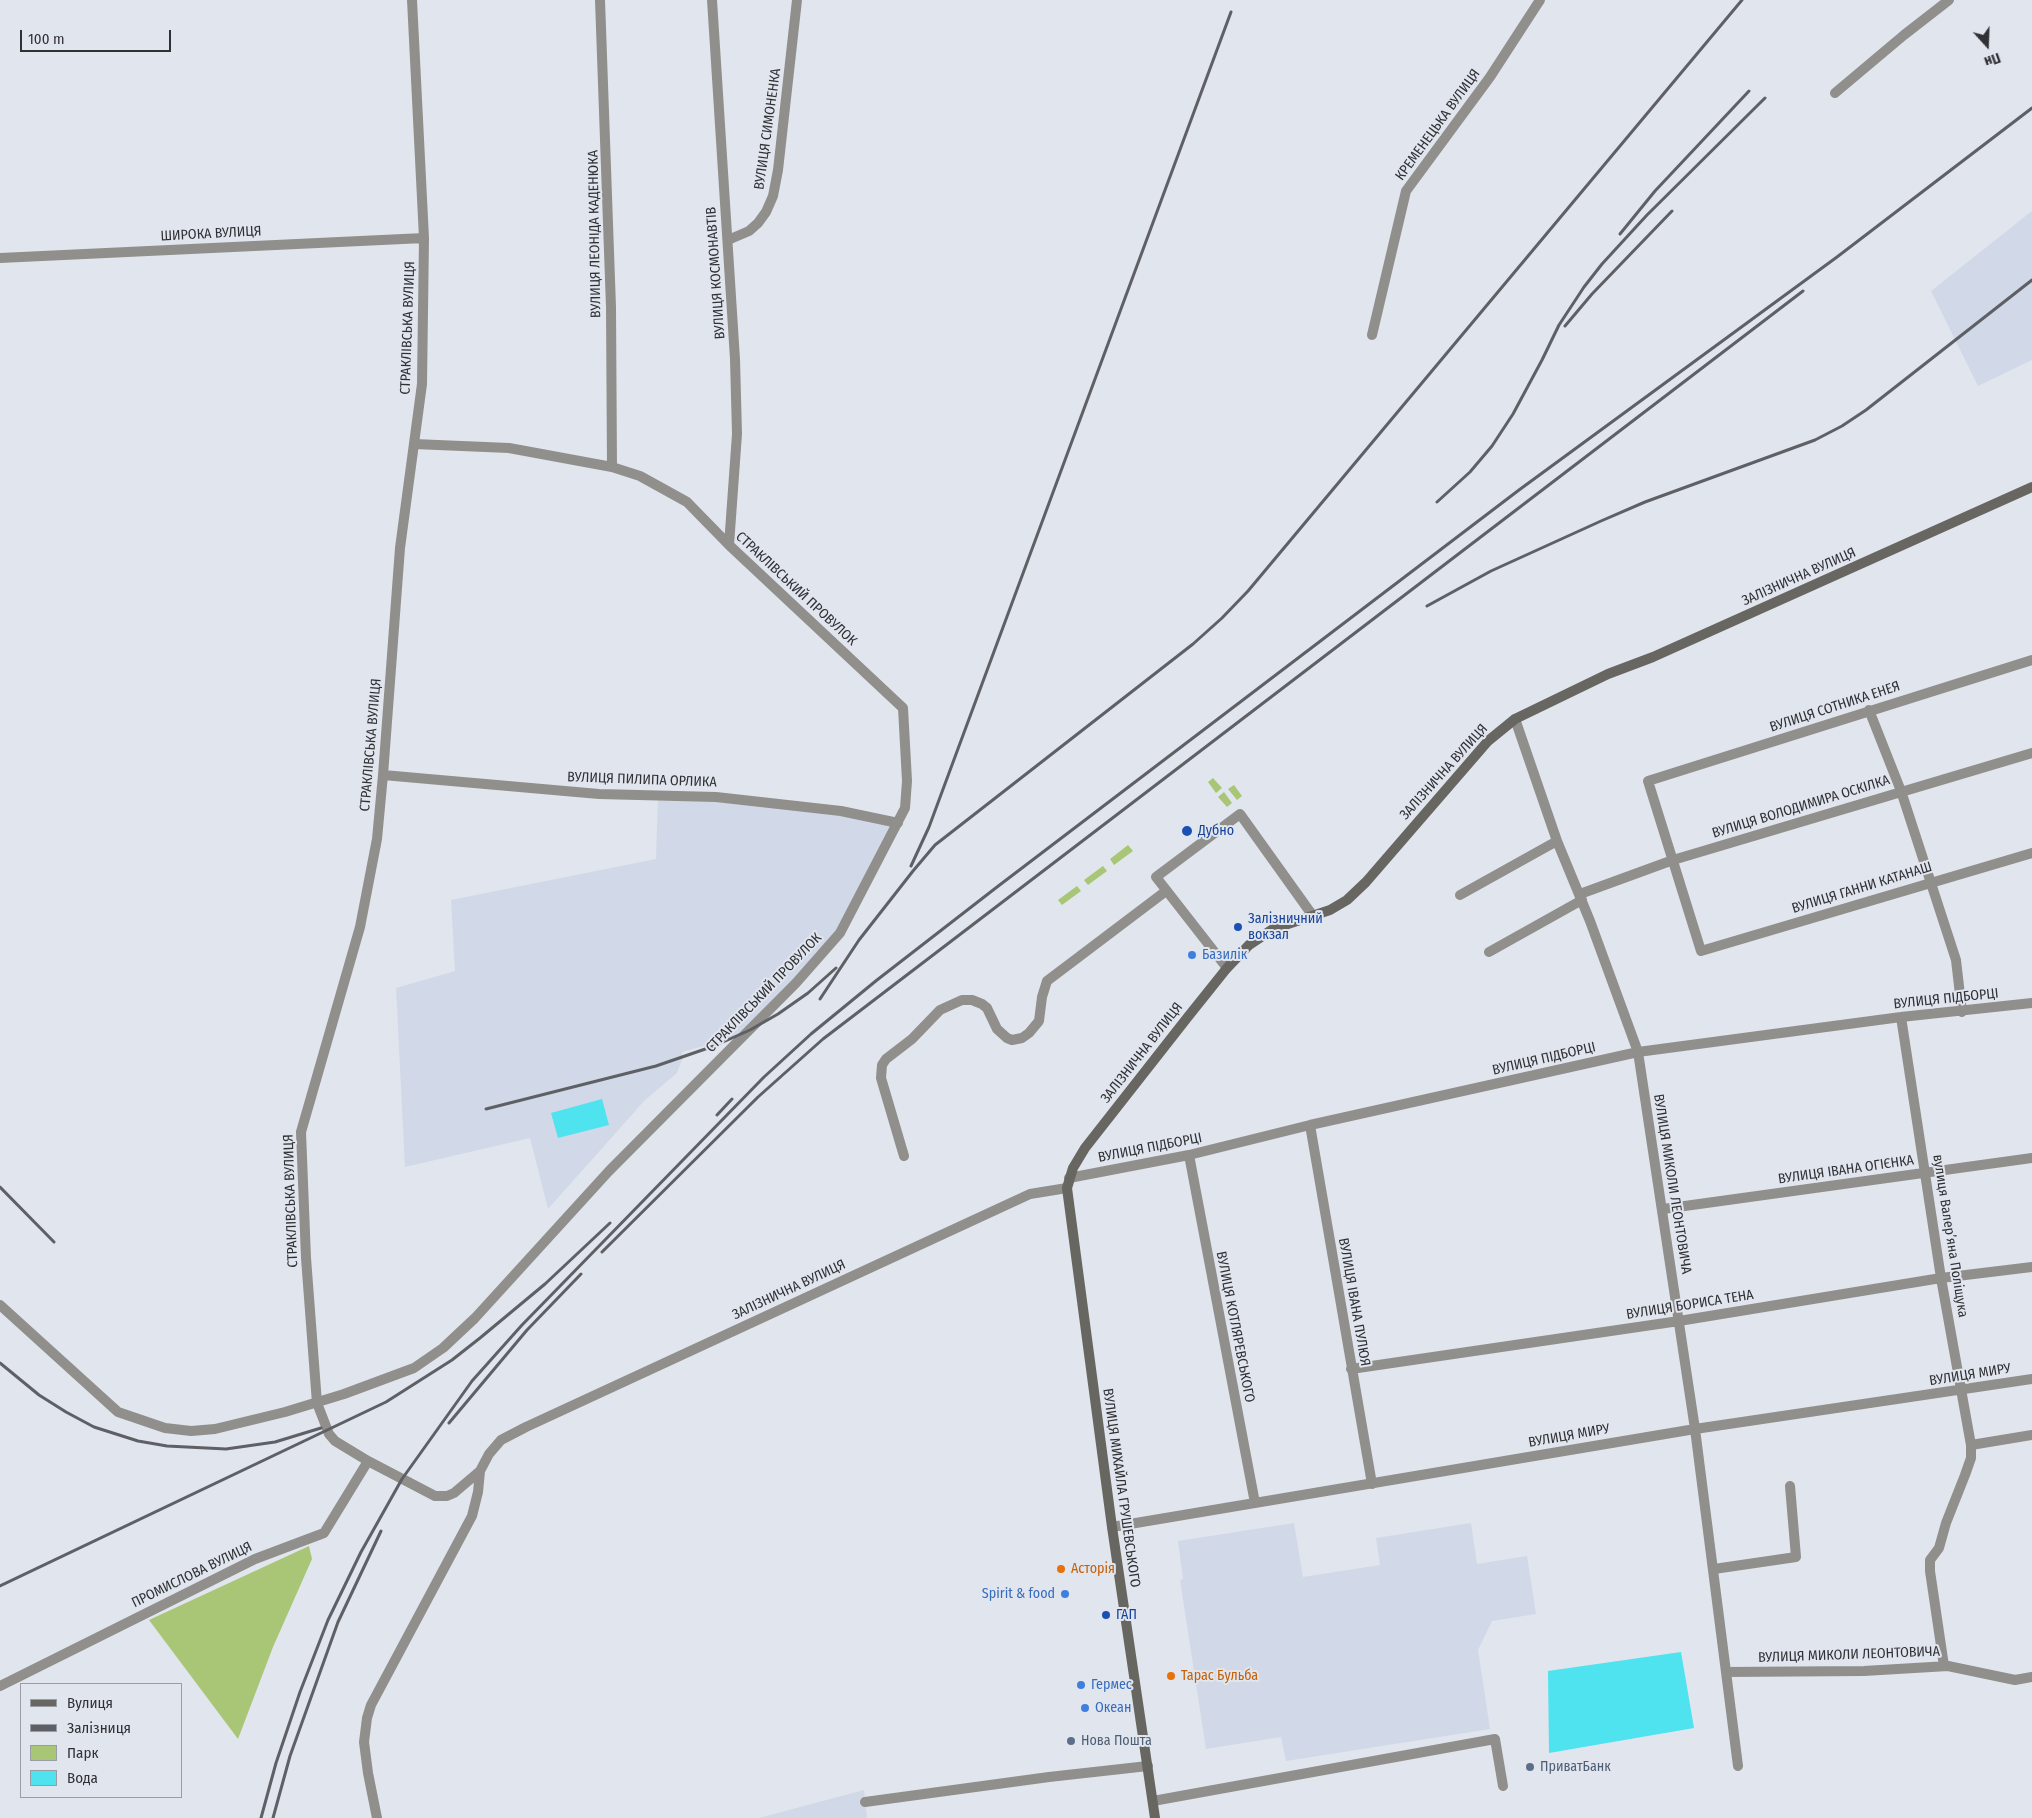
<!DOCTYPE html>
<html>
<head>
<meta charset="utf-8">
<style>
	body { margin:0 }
	#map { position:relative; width:2032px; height:1818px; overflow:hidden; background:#e1e5ee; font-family:"Fira Sans Condensed",sans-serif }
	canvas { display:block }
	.legend { position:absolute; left:20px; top:1683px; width:162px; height:115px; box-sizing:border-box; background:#e1e5ee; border:1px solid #9a9da4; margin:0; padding:6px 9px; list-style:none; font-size:15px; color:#303135 }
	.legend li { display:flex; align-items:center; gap:10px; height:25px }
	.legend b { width:25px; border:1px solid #9a9da4 }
	.north { position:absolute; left:1962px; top:20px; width:50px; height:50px; -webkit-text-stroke:4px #e1e5ee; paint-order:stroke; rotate:160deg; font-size:14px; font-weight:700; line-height:20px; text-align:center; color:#303135 }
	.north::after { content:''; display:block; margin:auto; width:18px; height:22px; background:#303135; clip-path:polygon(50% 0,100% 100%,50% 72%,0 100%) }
	.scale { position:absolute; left:20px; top:30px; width:151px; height:22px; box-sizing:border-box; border:2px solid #303135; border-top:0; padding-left:6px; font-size:15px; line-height:18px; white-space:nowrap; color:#303135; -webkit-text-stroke:4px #e1e5ee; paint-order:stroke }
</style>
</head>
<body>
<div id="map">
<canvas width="2032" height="1818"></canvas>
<ul class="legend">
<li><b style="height:6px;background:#686661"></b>Вулиця</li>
<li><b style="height:6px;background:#5e6065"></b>Залізниця</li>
<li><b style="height:14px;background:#a8c675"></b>Парк</li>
<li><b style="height:14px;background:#4fe2ef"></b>Вода</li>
</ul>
<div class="north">Пн</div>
<div class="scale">100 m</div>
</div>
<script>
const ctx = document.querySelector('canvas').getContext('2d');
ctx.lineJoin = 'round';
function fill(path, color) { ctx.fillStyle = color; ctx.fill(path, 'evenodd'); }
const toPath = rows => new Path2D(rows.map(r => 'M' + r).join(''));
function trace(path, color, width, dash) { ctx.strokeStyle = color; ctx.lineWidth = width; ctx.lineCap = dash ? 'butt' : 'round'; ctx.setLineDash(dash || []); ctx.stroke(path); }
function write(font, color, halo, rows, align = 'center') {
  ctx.font = font + ' "Fira Sans Condensed",sans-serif'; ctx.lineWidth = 4; ctx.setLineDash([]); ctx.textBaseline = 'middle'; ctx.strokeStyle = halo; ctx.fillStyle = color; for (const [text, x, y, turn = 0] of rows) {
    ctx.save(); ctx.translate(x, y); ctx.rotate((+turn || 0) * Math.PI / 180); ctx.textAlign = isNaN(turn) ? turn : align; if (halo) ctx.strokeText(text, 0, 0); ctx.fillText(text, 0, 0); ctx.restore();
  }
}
const built = toPath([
	[2032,211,2032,360,1978,386,1931,291],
	[658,795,716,797,898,823,840,933,744,1035,682,1052,683,1057,677,1073,645,1100,548,1209,530,1138,405,1167,396,988,455,971,451,900,656,859],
	[1294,1523,1303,1577,1380,1565,1376,1538,1471,1523,1477,1564,1527,1556,1536,1614,1492,1621,1478,1650,1490,1729,1286,1761,1281,1737,1206,1749,1180,1580,1183,1579,1178,1541],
	[864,1790,867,1818,759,1818]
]);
const green = toPath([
	[1213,778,1222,788,1216,793,1208,782],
	[1234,785,1242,796,1237,800,1228,789],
	[1224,792,1232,803,1227,807,1218,797],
	[1128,845,1133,851,1114,865,1110,859],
	[1103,866,1107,871,1088,885,1084,880],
	[1077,886,1081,891,1062,905,1058,900],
	[309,1546,312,1559,273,1647,238,1739,149,1620]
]);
const water = toPath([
	[602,1099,609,1125,558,1138,551,1113],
	[1681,1652,1694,1728,1549,1753,1548,1671]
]);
const street = toPath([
	[412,0,424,238,422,384,400,548,383,775,377,839,360,927,301,1132,306,1258,317,1403,329,1434,335,1441,368,1461,435,1496,447,1496,454,1493,480,1471],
	[600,0,611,307,612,467],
	[712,0,735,359,737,434,729,545],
	[1835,93,1904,35,1949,0],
	[728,240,749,231,758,223,766,212,773,196,778,170,797,0],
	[0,258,424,238],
	[1372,335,1406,191,1490,77,1540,0],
	[2032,660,1648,781,1701,951,2032,853],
	[1869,710,1901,791,1956,960,1962,1012],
	[1515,719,1557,841,1590,921,1638,1052,1695,1429,1726,1672,1864,1671,1948,1666,2015,1680,2032,1677],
	[383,775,599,794,716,797,841,811,898,823],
	[1580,894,1673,860,2032,753],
	[1460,895,1557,841],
	[1489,952,1582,900],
	[1227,968,1156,877,1240,814,1313,916],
	[1901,1017,1941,1278,1971,1445,1971,1458,1965,1475,1946,1523,1939,1548,1930,1560,1930,1571,1944,1666],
	[1310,1125,1372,1484],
	[1189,1155,1255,1503],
	[904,1156,881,1078,882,1065,886,1059,912,1039,940,1010,962,1000,972,1000,982,1004,987,1008,997,1029,1007,1038,1012,1040,1022,1038,1029,1033,1039,1021,1042,997,1047,981,1166,891],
	[1069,1178,1189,1155,1310,1125,1638,1052,1901,1017,2032,1003],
	[1663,1209,2032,1158],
	[0,1305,118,1412,165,1428,191,1431,215,1429,285,1412,344,1394,414,1368,443,1348,475,1318,609,1171,796,983,840,933,905,808,907,781,903,708,729,545,687,502,640,476,612,467,509,448,414,444],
	[1351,1369,1679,1321,1941,1278,2032,1267],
	[1971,1445,2032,1435],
	[1112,1527,1695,1429,2032,1379],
	[1714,1569,1796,1557,1790,1486],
	[1726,1672,1738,1766],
	[0,1686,255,1559,324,1533,368,1461],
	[1153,1801,1495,1739,1503,1786],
	[865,1802,1049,1777,1148,1766],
	[377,1818,368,1773,364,1742,367,1718,371,1705,472,1516,478,1492,480,1471,489,1454,501,1440,526,1427,1030,1194,1067,1188]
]);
const secondary = toPath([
	[1155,1818,1112,1527,1067,1188,1073,1168,1085,1148,1187,1018,1227,968,1249,945,1273,929,1330,910,1347,900,1366,882,1488,741,1515,719,1608,674,1653,657,2032,487]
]);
const rail = toPath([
	[1620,234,1655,191,1749,91],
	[1565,326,1592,294,1672,211],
	[1437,502,1470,472,1492,446,1513,414,1542,360,1559,325,1584,287,1602,264,1647,215,1765,98],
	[1427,606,1491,571,1601,521,1645,502,1815,440,1842,426,1866,410,2032,280],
	[911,866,929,827,1231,12],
	[820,999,859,940,913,871,935,845,1193,644,1222,618,1248,591,1742,0],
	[486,1109,656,1066,714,1046,750,1030,778,1014,808,993,836,968],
	[717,1115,732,1099],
	[0,1187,54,1242],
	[602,1252,758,1097,823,1039,1803,291],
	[0,1363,39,1395,66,1412,94,1427,138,1441,167,1446,226,1449,275,1442,321,1428],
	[449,1423,527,1330,581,1274],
	[0,1586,386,1402,452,1360,480,1338,545,1284,610,1223],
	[261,1818,276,1763,300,1692,328,1620,361,1552,402,1479,472,1381,522,1325,764,1077,811,1034,877,980,997,887,1519,490,1837,257,2032,108],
	[273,1818,290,1756,338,1622,381,1531]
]);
const markers = [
	[1187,831,6,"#1a4fb4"],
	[1238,927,5,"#1a4fb4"],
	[1192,955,5,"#3f7fe0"],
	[1061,1569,5,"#e8710a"],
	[1065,1594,5,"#3f7fe0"],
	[1106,1615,5,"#1a4fb4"],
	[1171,1676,5,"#e8710a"],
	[1081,1685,5,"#3f7fe0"],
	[1085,1708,5,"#3f7fe0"],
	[1071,1741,5,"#5c6f8a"],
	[1530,1767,5,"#5c6f8a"]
];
const streetNames = [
	["КРЕМЕНЕЦЬКА ВУЛИЦЯ",1438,125,-54],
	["ВУЛИЦЯ СИМОНЕНКА",768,129,-82],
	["ШИРОКА ВУЛИЦЯ",211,234,-3],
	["ВУЛИЦЯ ЛЕОНІДА КАДЕНЮКА",595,234,-91],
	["ВУЛИЦЯ КОСМОНАВТІВ",716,273,-94],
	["СТРАКЛІВСЬКА ВУЛИЦЯ",408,328,-88],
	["ЗАЛІЗНИЧНА ВУЛИЦЯ",1799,577,-24],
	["СТРАКЛІВСЬКИЙ ПРОВУЛОК",796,589,43],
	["ВУЛИЦЯ СОТНИКА ЕНЕЯ",1835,707,-18],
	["СТРАКЛІВСЬКА ВУЛИЦЯ",371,745,-85],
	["ЗАЛІЗНИЧНА ВУЛИЦЯ",1444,772,-48],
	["ВУЛИЦЯ ПИЛИПА ОРЛИКА",642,780,2],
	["ВУЛИЦЯ ВОЛОДИМИРА ОСКІЛКА",1801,807,-17],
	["ВУЛИЦЯ ГАННИ КАТАНАШ",1862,888,-17],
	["СТРАКЛІВСЬКИЙ ПРОВУЛОК",764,993,-46],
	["ВУЛИЦЯ ПІДБОРЦІ",1946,999,-6],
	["ЗАЛІЗНИЧНА ВУЛИЦЯ",1142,1053,-52],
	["ВУЛИЦЯ ПІДБОРЦІ",1544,1059,-13],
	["ВУЛИЦЯ ПІДБОРЦІ",1150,1148,-11],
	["ВУЛИЦЯ ІВАНА ОГІЄНКА",1846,1170,-8],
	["ВУЛИЦЯ МИКОЛИ ЛЕОНТОВИЧА",1672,1184,81],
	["СТРАКЛІВСЬКА ВУЛИЦЯ",291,1201,-92],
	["вулиця Валерʼяна Поліщука",1950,1236,81],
	["ЗАЛІЗНИЧНА ВУЛИЦЯ",789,1290,-25],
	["ВУЛИЦЯ ІВАНА ПУЛЮЯ",1354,1302,80],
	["ВУЛИЦЯ БОРИСА ТЕНА",1690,1305,-9],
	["ВУЛИЦЯ КОТЛЯРЕВСЬКОГО",1235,1327,79],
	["ВУЛИЦЯ МИРУ",1970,1375,-9],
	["ВУЛИЦЯ МИРУ",1569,1436,-10],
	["ВУЛИЦЯ МИХАЙЛА ГРУШЕВСЬКОГО",1121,1488,82],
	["ПРОМИСЛОВА ВУЛИЦЯ",192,1575,-26],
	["ВУЛИЦЯ МИКОЛИ ЛЕОНТОВИЧА",1849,1655,-2]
];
const transitNames = [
	["Дубно",1198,831],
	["Залізничний",1248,919],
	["вокзал",1248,935],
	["ГАП",1116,1615]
];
const shopNames = [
	["Базилік",1202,955],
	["Spirit & food",1055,1594,"right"],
	["Гермес",1091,1685],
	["Океан",1095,1708]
];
const foodNames = [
	["Асторія",1071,1569],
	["Тарас Бульба",1181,1676]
];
const serviceNames = [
	["Нова Пошта",1081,1741],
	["ПриватБанк",1540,1767]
];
fill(built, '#d1d8e8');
fill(green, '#a8c675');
fill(water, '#4fe2ef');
trace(street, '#908f8b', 10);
trace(secondary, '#686661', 10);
trace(rail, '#5e6065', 3);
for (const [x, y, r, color] of markers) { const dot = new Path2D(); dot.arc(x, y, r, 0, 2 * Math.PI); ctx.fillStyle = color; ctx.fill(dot); trace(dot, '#e1e5ee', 2); }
write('14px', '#303135', '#e1e5ee', streetNames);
write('14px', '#164399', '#e1e5ee', transitNames, 'left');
write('14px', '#366cbe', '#e1e5ee', shopNames, 'left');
write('14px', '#c56008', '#e1e5ee', foodNames, 'left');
write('14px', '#4e5e75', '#e1e5ee', serviceNames, 'left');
</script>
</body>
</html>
